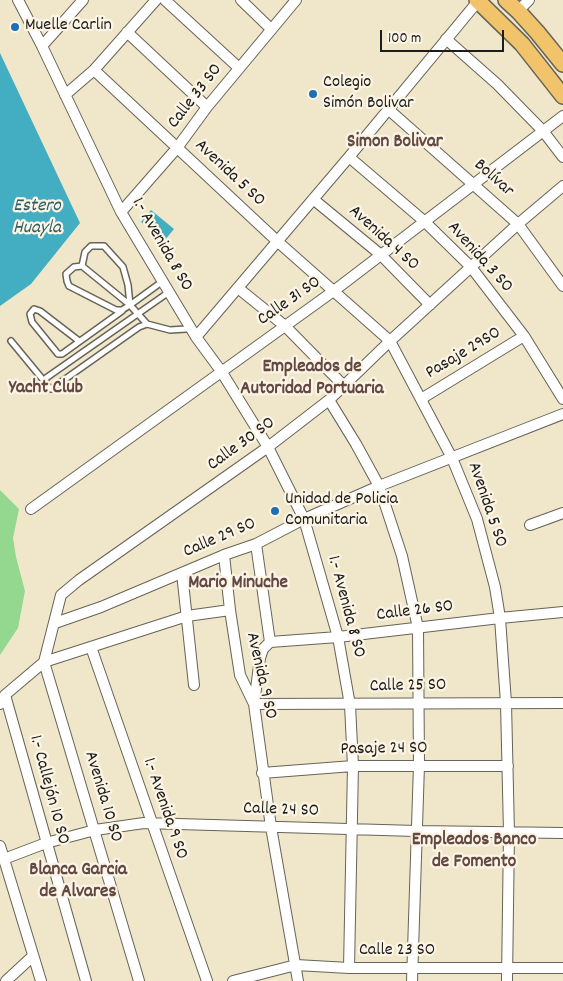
<!DOCTYPE html>
<html>
<head>
<meta charset="utf-8">
<style>
	body { margin:0 }
	#map { position:relative; width:563px; height:981px; overflow:hidden; background:#f0e7ca; font-family:Dekko,sans-serif }
	canvas { display:block }
	.scale { position:absolute; left:380px; top:30px; width:124px; height:22px; box-sizing:border-box; border:2px solid #1c1c1c; border-top:0; padding-left:6px; font-size:15px; line-height:18px; white-space:nowrap; color:#1c1c1c; -webkit-text-stroke:4px #fcf5e5; paint-order:stroke }
</style>
</head>
<body>
<div id="map">
<canvas width="563" height="981"></canvas>
<div class="scale">100 m</div>
</div>
<script>
const ctx = document.querySelector('canvas').getContext('2d');
ctx.lineJoin = 'round';
function fill(path, color) { ctx.fillStyle = color; ctx.fill(path, 'evenodd'); }
const toPath = rows => new Path2D(rows.map(r => 'M' + r).join(''));
function trace(path, color, width, dash) { ctx.strokeStyle = color; ctx.lineWidth = width; ctx.lineCap = dash ? 'butt' : 'round'; ctx.setLineDash(dash || []); ctx.stroke(path); }
function write(font, color, halo, rows, align = 'center') {
  ctx.font = font + ' Dekko,sans-serif'; ctx.lineWidth = 4.5; ctx.setLineDash([]); ctx.textBaseline = 'middle'; ctx.strokeStyle = halo; ctx.fillStyle = color; for (const [text, x, y, turn = 0] of rows) {
    ctx.save(); ctx.translate(x, y); ctx.rotate((+turn || 0) * Math.PI / 180); ctx.textAlign = isNaN(turn) ? turn : align; if (halo) ctx.strokeText(text, 0, 0); ctx.fillText(text, 0, 0); ctx.restore();
  }
}
const green = toPath([
	[0,490,19,509,13,538,16,557,25,591,18,628,0,655]
]);
const water = toPath([
	[0,53,80,223,31,284,0,306],
	[151,210,174,229,164,241,141,222]
]);
const lane = toPath([
	[82,266,85,252,91,246,104,246,123,267,128,285,130,305],
	[169,292,46,378,45,384,51,389,139,327,147,324,170,330,186,329,190,327],
	[147,324,130,305,82,266,74,267,66,274,67,281,69,286,116,310,122,310,130,305,163,281],
	[11,341,44,381],
	[79,341,40,311,34,309,30,314,32,322,58,354,62,354,122,311]
]);
const street = toPath([
	[18,0,42,46,121,212,196,337,221,371,268,447,304,519,338,637,350,705,353,766,349,968],
	[165,0,239,68],
	[241,0,271,29],
	[518,11,529,0],
	[127,32,207,107],
	[446,39,497,84,543,131,563,157],
	[42,46,83,0],
	[94,70,277,241,390,341,452,458,477,519,495,587,500,618,506,703,509,833,507,981],
	[65,95,94,70,156,0],
	[388,109,518,224,563,286],
	[349,157,424,221,471,267,524,336,563,399],
	[313,199,381,255,430,305],
	[121,212,177,148,207,107,296,0],
	[238,288,285,326,344,386],
	[196,337,349,157,479,0],
	[421,399,524,336],
	[329,400,356,444,379,486,402,556,418,628,419,765,412,981],
	[31,509,335,290,563,116],
	[530,525,563,513],
	[256,544,270,642,263,649,260,658,254,704,563,703],
	[224,555,230,610,240,675,254,704,271,827,298,981],
	[182,573,194,685],
	[55,623,101,607,224,555,256,544,304,519,379,486,563,414],
	[270,642,338,637,500,618,563,612],
	[91,647,207,981],
	[5,695,86,981],
	[0,704,5,695,44,662,187,616,230,610],
	[262,773,353,766,508,766],
	[0,846,41,981],
	[4,859,46,843,95,830,144,823,416,831,563,833],
	[6,981,33,956],
	[139,981,44,662,61,595,79,580,268,447,329,400,390,341,518,224,563,186],
	[233,981,296,965,349,968,563,968]
]);
const primary = toPath([
	[477,0,522,44,563,96],
	[506,0,518,11,537,32,563,64]
]);
const markers = [
	[15,27,5,"#1f6fb2"],
	[313,94,5,"#1f6fb2"],
	[275,511,5,"#1f6fb2"]
];
const poiNames = [
	["Muelle Carlin",25,27],
	["Colegio",323,84],
	["Simón Bolivar",323,105],
	["Unidad de Policia",285,501],
	["Comunitaria",285,522]
];
const streetNames = [
	["Calle 33 SO",196,97,-52],
	["Avenida 5 SO",229,174,43],
	["Bolívar",493,179,42],
	["Avenida 4 SO",383,239,42],
	["1.- Avenida 8 SO",161,245,60],
	["Avenida 3 SO",479,258,48],
	["Calle 31 SO",290,302,-35],
	["Pasaje 29SO",464,354,-31],
	["Calle 30 SO",242,445,-36],
	["Avenida 5 SO",486,505,71],
	["Calle 29 SO",220,539,-23],
	["1.- Avenida 8 SO",345,607,75],
	["Calle 26 SO",415,612,-7],
	["Avenida 9 SO",260,676,77],
	["Calle 25 SO",408,687,-1],
	["Pasaje 24 SO",384,750,-1],
	["1.- Callejón 10 SO",48,790,75],
	["Avenida 10 SO",102,797,73],
	["1.- Avenida 9 SO",164,809,71],
	["Calle 24 SO",281,811,2],
	["Calle 23 SO",397,952]
];
const neighbourhoodNames = [
	["Simon Bolivar",395,143],
	["Empleados de",312,368],
	["Autoridad Portuaria",312,390],
	["Yacht Club",46,389],
	["Mario Minuche",238,584],
	["Empleados Banco",474,841],
	["de Fomento",474,863],
	["Blanca Garcia",78,871],
	["de Alvares",78,893]
];
const waterNames = [
	["Estero",37,207],
	["Huayla",37,229]
];
fill(green, '#94d78f');
fill(water, '#43aec2');
trace(lane, '#666359', 8);
trace(street, '#666359', 12);
trace(primary, '#666359', 18);
trace(lane, '#fff', 5);
trace(street, '#fff', 10);
trace(primary, '#f1c36a', 15);
for (const [x, y, r, color] of markers) { const dot = new Path2D(); dot.arc(x, y, r, 0, 2 * Math.PI); ctx.fillStyle = color; ctx.fill(dot); trace(dot, '#fcf5e5', 2); }
write('18px', '#1c1c1c', '#fcf5e5', poiNames, 'left');
write('18px', '#1c1c1c', '#fcf5e5', streetNames);
write('bold 19px', '#634843', '#fcf5e5', neighbourhoodNames);
write('italic 19px', '#2e5e67', '#fcf5e5', waterNames);
</script>
</body>
</html>
